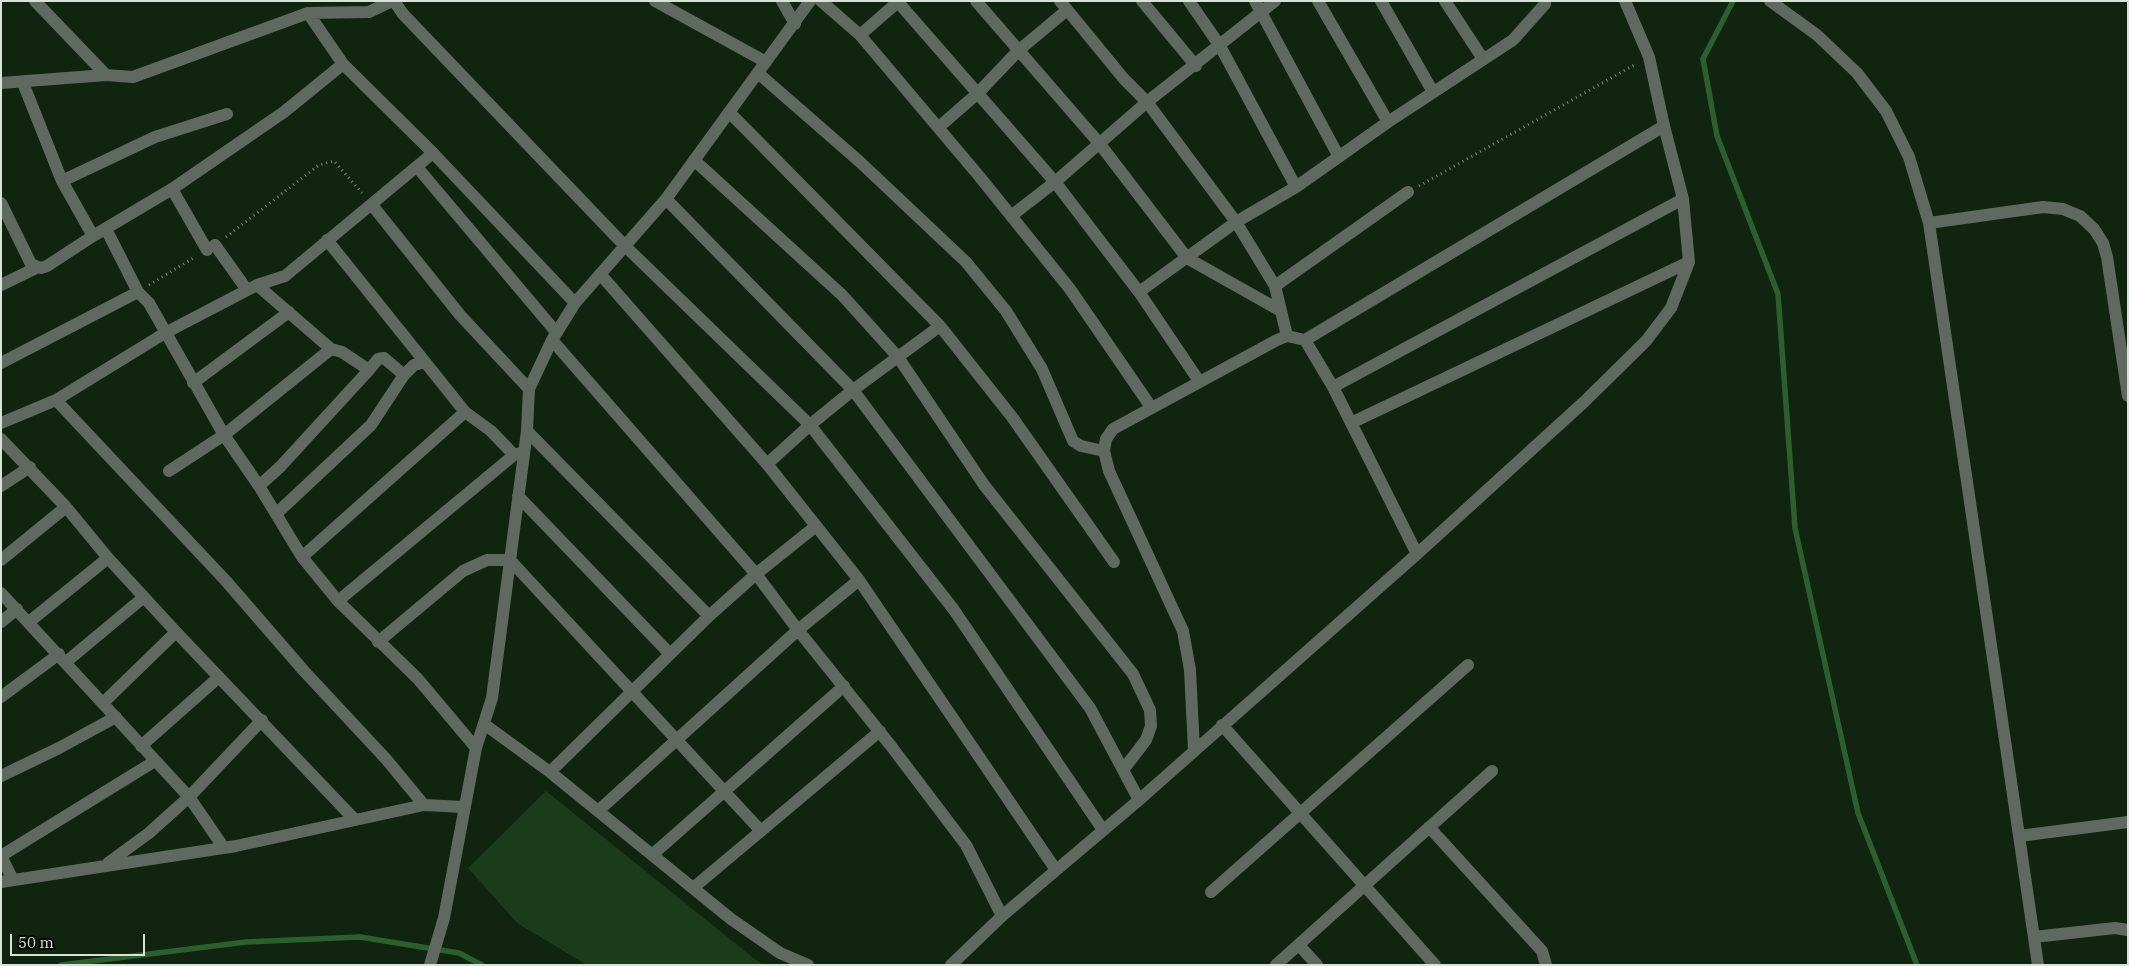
<!DOCTYPE html>
<html>
<head>
<meta charset="utf-8">
<style>
	body { margin:0 }
	#map { position:relative; width:2129px; height:966px; overflow:hidden; background:#102410; font-family:"IBM Plex Serif",serif }
	canvas { display:block }
	.frame { position:absolute; inset:0; border:2px solid #d7e3d6; pointer-events:none }
	.scale { position:absolute; left:10px; top:934px; width:135px; height:22px; box-sizing:border-box; border:2px solid #d7e3d6; border-top:0; padding-left:6px; font-size:15px; line-height:18px; white-space:nowrap; color:#d7e3d6; -webkit-text-stroke:4px #040b04; paint-order:stroke }
</style>
</head>
<body>
<div id="map">
<canvas width="2129" height="966"></canvas>
<div class="frame"></div>
<div class="scale">50 m</div>
</div>
<script>
const ctx = document.querySelector('canvas').getContext('2d');
ctx.lineJoin = 'round';
function fill(path, color) { ctx.fillStyle = color; ctx.fill(path, 'evenodd'); }
const toPath = rows => new Path2D(rows.map(r => 'M' + r).join(''));
function trace(path, color, width, dash) { ctx.strokeStyle = color; ctx.lineWidth = width; ctx.lineCap = dash ? 'butt' : 'round'; ctx.setLineDash(dash || []); ctx.stroke(path); }
const green = toPath([
	[546,791,756,960,764,965,587,965,517,923,468,868]
]);
const stream = toPath([
	[1733,1,1703,59,1717,136,1778,294,1795,528,1858,813,1917,965],
	[61,965,246,942,360,937,459,953,482,965]
]);
const path = toPath([
	[1419,186,1636,64],
	[226,237,319,165,334,161,362,193],
	[149,285,195,257]
]);
const minor = toPath([
	[35,1,106,75],
	[394,1,403,14,625,246,810,425,954,610,1103,830],
	[655,1,766,62],
	[782,1,795,24],
	[821,1,860,35,979,176,1070,289,1151,407],
	[976,1,1099,143,1187,258,1281,311],
	[1060,1,1124,79,1147,102,1236,222,1275,286,1287,336],
	[1142,1,1196,66],
	[1189,1,1220,46,1296,187],
	[1255,1,1339,157],
	[1318,1,1388,122],
	[1381,1,1433,92],
	[1445,1,1483,59],
	[1770,1,1817,35,1857,73,1886,111,1909,157,1929,223,2038,965],
	[898,2,1055,182,1139,292,1236,222,1296,187,1388,122,1513,40,1545,4,1545,1],
	[308,13,343,64,433,153,575,303],
	[860,35,899,1],
	[758,73,860,162,966,262,1006,311,1042,369,1073,441,1081,446,1104,451],
	[1,83,106,75,133,77,308,13,369,12,392,1],
	[23,83,62,181,93,236],
	[729,112,940,326],
	[939,127,978,93,1018,51,1067,10],
	[694,160,842,295,898,357,984,485,1133,674,1150,710,1151,726,1146,740,1123,770],
	[417,167,556,332],
	[62,181,155,137,227,114],
	[172,189,207,250],
	[666,199,853,390,1090,708,1139,800],
	[1,203,31,264,41,268,47,266,93,236,172,189,284,112,343,64],
	[372,205,460,315,529,389],
	[1011,216,1055,182,1147,102,1275,1],
	[1929,223,2043,207,2063,209,2080,216,2094,229,2103,243,2107,257,2128,396],
	[106,229,138,292,149,303,224,435,259,486,302,557],
	[327,240,425,362],
	[215,245,247,290],
	[600,274,767,464,859,580,1056,870],
	[1,285,36,268],
	[257,285,331,349],
	[1275,286,1408,192],
	[1139,292,1199,381],
	[552,340,756,574,798,630,891,746,966,845,1002,916],
	[1305,340,1664,126],
	[1,363,138,292],
	[369,370,378,359,384,358,404,375],
	[193,383,289,312],
	[1333,387,1683,199],
	[56,400,226,581,304,671,386,759,424,805],
	[1,423,56,400,165,333,257,285,285,276,433,153],
	[1351,423,1689,262],
	[527,431,709,616],
	[1,439,66,507,108,558,176,632,355,820],
	[767,464,810,425,853,390,940,326,1012,417,1114,562],
	[169,471,224,435,331,349,342,352,369,370,280,467,259,486],
	[1,486,30,467],
	[518,496,670,654],
	[276,514,371,425,404,375,414,365,425,362,465,412],
	[1,560,66,507],
	[1,593,189,797,224,848],
	[338,601,514,455],
	[1,622,17,609],
	[29,622,108,558],
	[378,642,463,571,487,560,510,560,761,831],
	[66,662,144,597],
	[1,697,59,654],
	[103,703,176,632],
	[484,724,550,772,731,919,780,953,808,965],
	[1222,725,1435,965],
	[141,746,219,677],
	[476,748,418,679,338,601,302,557,465,412,491,431,514,455,524,452],
	[1194,750,1190,670,1183,631,1109,471,1104,451,1106,439,1113,429,1277,340,1287,336,1305,340,1333,387,1417,554],
	[550,772,709,616,756,574,816,526],
	[1,776,59,748,116,717],
	[598,811,798,630,859,580],
	[1429,827,1542,951,1546,965],
	[2019,836,2128,822],
	[652,855,844,686],
	[1,856,155,761],
	[1,856,13,880],
	[108,863,149,833,189,797,262,720],
	[1,882,236,846,424,805,464,807],
	[693,888,880,731],
	[1211,892,1468,665],
	[2034,937,2115,928,2128,930],
	[1299,945,1317,965],
	[430,965,444,918,476,748,492,698,527,431,529,389,552,340,575,303,666,199,810,1],
	[951,965,1002,916,1139,800,1417,554,1584,402,1646,341,1671,308,1689,262,1683,199,1664,126,1649,57,1625,1],
	[1276,965,1492,771]
]);
fill(green, '#1a3c1a');
trace(stream, '#2b5f2d', 5.5);
trace(path, '#788878', 3, [1, 4]);
trace(minor, '#60695f', 12);
</script>
</body>
</html>
